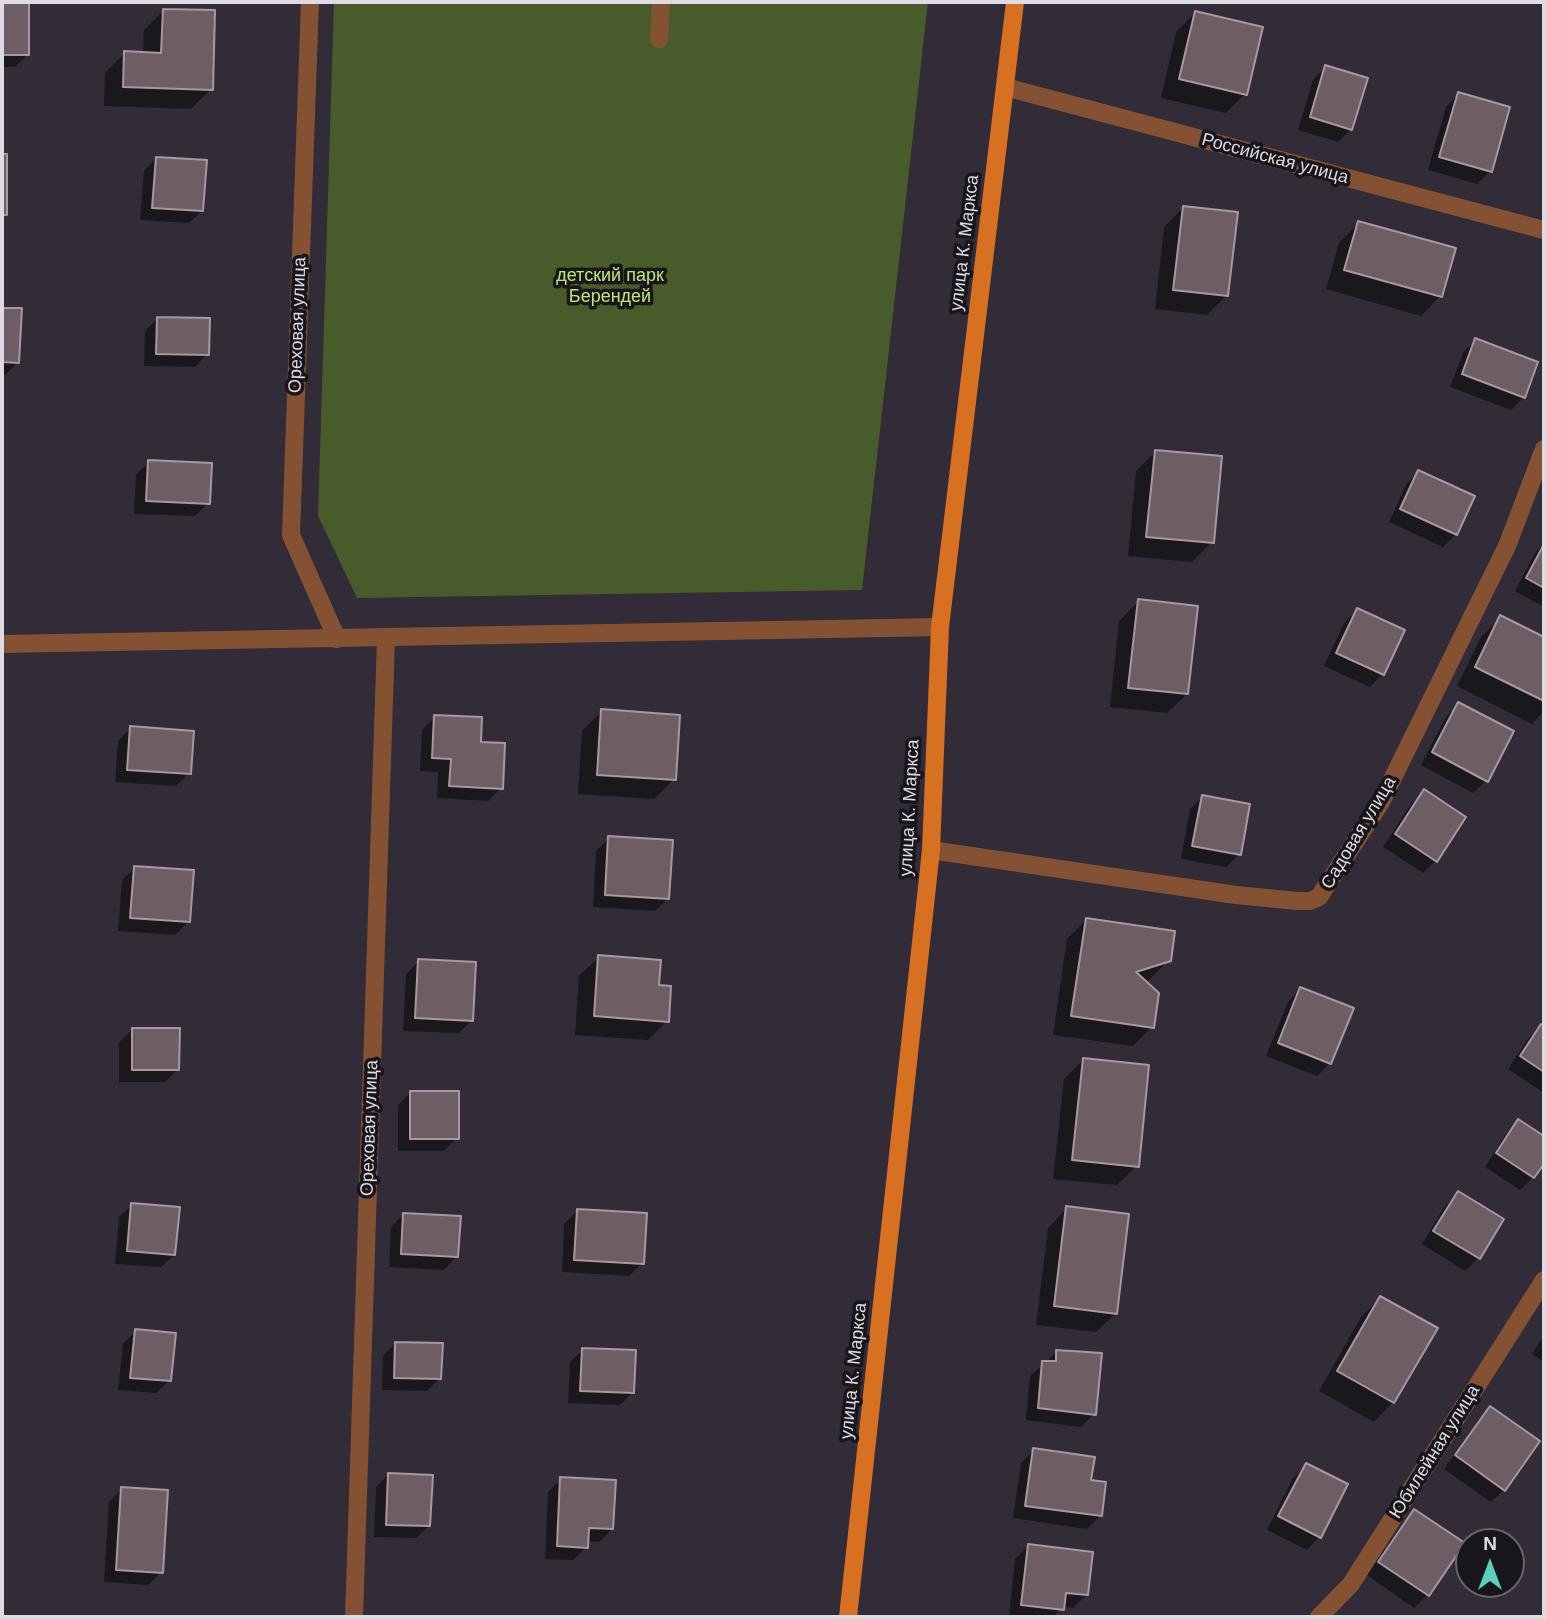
<!DOCTYPE html>
<html>
<head>
<meta charset="utf-8">
<style>
	body { margin:0 }
	#map { position:relative; width:1546px; height:1619px; overflow:hidden; background:#312c38; font-family:Arial,sans-serif }
	canvas { display:block }
	.frame { position:absolute; inset:0; border:4px solid #dedbe3; pointer-events:none }
	.north { position:absolute; left:1455px; top:1528px; width:70px; height:70px; box-sizing:border-box; background:#18161b; border:2px solid #67656b; border-radius:50%; rotate:0deg; font-size:19px; font-weight:700; line-height:28px; text-align:center; color:#dedbe3 }
	.north::after { content:''; display:block; margin:auto; width:24px; height:32px; background:#5cceba; clip-path:polygon(50% 0,100% 100%,50% 72%,0 100%) }
</style>
</head>
<body>
<div id="map">
<canvas width="1546" height="1619"></canvas>
<div class="frame"></div>
<div class="north">N</div>
</div>
<script>
const ctx = document.querySelector('canvas').getContext('2d');
ctx.lineJoin = 'round';
function fill(path, color) { ctx.fillStyle = color; ctx.fill(path, 'evenodd'); }
const toPath = rows => new Path2D(rows.map(r => 'M' + r).join(''));
function trace(path, color, width, dash) { ctx.strokeStyle = color; ctx.lineWidth = width; ctx.lineCap = dash ? 'butt' : 'round'; ctx.setLineDash(dash || []); ctx.stroke(path); }
function write(font, color, halo, rows, align = 'center') {
  ctx.font = font + ' Arial,sans-serif'; ctx.lineWidth = 7; ctx.setLineDash([]); ctx.textBaseline = 'middle'; ctx.strokeStyle = halo; ctx.fillStyle = color; for (const [text, x, y, turn = 0] of rows) {
    ctx.save(); ctx.translate(x, y); ctx.rotate((+turn || 0) * Math.PI / 180); ctx.textAlign = isNaN(turn) ? turn : align; if (halo) ctx.strokeText(text, 0, 0); ctx.fillText(text, 0, 0); ctx.restore();
  }
}
const green = toPath([
	[334,2,928,2,862,590,357,598,318,516]
]);
const shadow = toPath([
	[2,2,28,2,28,54,15,67,2,67],
	[164,10,211,89,191,109,104,106,105,73,125,53,143,54,144,30],
	[1196,12,1245,94,1226,113,1161,98,1176,32],
	[1325,67,1351,129,1338,142,1298,130,1313,80],
	[1458,94,1490,171,1477,184,1428,170,1446,107],
	[156,158,202,211,189,223,140,220,144,171],
	[1184,207,1226,296,1207,315,1155,309,1164,227],
	[1358,223,1440,296,1421,316,1326,289,1339,243],
	[2,309,20,310,18,362,5,375,2,375],
	[158,318,207,354,195,367,144,366,145,331],
	[1475,340,1524,397,1511,410,1450,387,1463,353],
	[1155,452,1212,542,1192,562,1128,556,1136,471],
	[149,462,208,503,195,516,134,514,136,475],
	[1418,472,1456,534,1443,547,1389,522,1406,485],
	[1544,543,1544,607,1515,591,1535,553],
	[1139,601,1187,694,1167,713,1110,707,1119,621],
	[1357,610,1382,674,1370,687,1324,666,1344,623],
	[1501,618,1544,639,1544,711,1532,724,1457,686,1481,637],
	[1459,704,1486,781,1473,793,1421,765,1446,717],
	[602,711,674,779,654,799,578,794,582,731],
	[435,717,501,788,488,801,437,798,438,772,420,771,422,730],
	[131,728,189,773,176,786,115,782,118,741],
	[1424,792,1436,860,1423,873,1383,847,1411,804],
	[1203,796,1239,854,1226,867,1181,859,1190,809],
	[609,838,668,898,655,911,593,907,596,851],
	[135,868,188,922,175,935,118,931,122,880],
	[1086,920,1169,960,1149,980,1144,982,1152,1027,1133,1046,1053,1035,1067,939],
	[599,957,657,987,667,1021,648,1040,575,1035,579,976],
	[419,961,472,1020,459,1033,403,1031,406,974],
	[1301,989,1330,1063,1317,1076,1266,1056,1288,1002],
	[1541,1026,1544,1029,1544,1093,1508,1069,1528,1039],
	[132,1030,178,1069,165,1082,119,1082,119,1042],
	[1083,1060,1137,1166,1117,1185,1053,1179,1064,1079],
	[411,1092,457,1138,444,1151,398,1151,398,1105],
	[1519,1121,1544,1139,1544,1160,1533,1177,1520,1190,1485,1167,1506,1134],
	[1458,1194,1502,1220,1478,1258,1465,1271,1422,1244,1445,1206],
	[132,1205,174,1255,161,1267,115,1264,119,1217],
	[1067,1208,1116,1313,1096,1332,1036,1325,1048,1228],
	[577,1211,642,1263,629,1276,562,1272,564,1224],
	[404,1214,456,1257,444,1270,389,1267,391,1227],
	[1381,1298,1393,1402,1374,1422,1319,1391,1361,1317],
	[136,1331,169,1381,156,1393,118,1390,123,1344],
	[1544,1335,1544,1362,1532,1354],
	[395,1343,440,1378,427,1391,382,1390,383,1356],
	[583,1350,633,1392,620,1405,568,1403,570,1362],
	[1057,1352,1094,1414,1081,1427,1026,1420,1030,1376],
	[1490,1408,1504,1490,1491,1502,1444,1469,1478,1421],
	[1034,1450,1089,1482,1100,1516,1087,1529,1013,1518,1021,1463],
	[1306,1465,1319,1537,1307,1550,1267,1530,1293,1478],
	[389,1474,429,1526,416,1538,374,1537,376,1487],
	[561,1479,612,1529,599,1542,586,1541,586,1547,573,1560,545,1559,548,1492],
	[122,1489,161,1572,148,1585,104,1582,109,1502],
	[1415,1511,1462,1543,1427,1595,1414,1608,1367,1575,1402,1524],
	[1028,1546,1086,1595,1073,1608,1062,1606,1054,1617,1009,1617,1015,1559]
]);
const building = toPath([
	[2,2,29,2,29,55,2,55,2,2],
	[163,9,215,10,213,90,123,87,124,51,161,53,163,9],
	[1195,11,1263,27,1247,95,1179,79,1195,11],
	[1325,65,1368,78,1352,130,1310,117,1325,65],
	[1458,92,1510,107,1492,172,1439,157,1458,92],
	[2,154,7,154,7,215,2,215,2,154],
	[156,157,207,160,203,211,152,208,156,157],
	[1183,206,1238,212,1228,296,1173,290,1183,206],
	[1358,221,1456,248,1442,297,1344,270,1358,221],
	[2,308,22,308,19,363,2,362,2,308],
	[157,317,210,318,209,355,156,354,157,317],
	[1475,338,1538,362,1525,398,1462,374,1475,338],
	[1155,450,1222,456,1214,543,1146,537,1155,450],
	[148,460,212,463,210,504,146,501,148,460],
	[1418,470,1475,496,1457,535,1400,509,1418,470],
	[1544,544,1544,588,1526,578,1544,544],
	[1138,599,1198,606,1188,694,1128,688,1138,599],
	[1357,608,1405,630,1384,675,1336,653,1357,608],
	[1500,615,1544,637,1544,701,1475,667,1500,615],
	[1458,702,1514,731,1488,782,1432,752,1458,702],
	[601,709,680,715,676,780,597,775,601,709],
	[434,715,482,717,481,742,505,743,503,789,449,786,451,759,432,758,434,715],
	[130,726,194,731,191,774,127,770,130,726],
	[1424,789,1466,817,1437,862,1395,834,1424,789],
	[1202,795,1250,804,1241,855,1192,846,1202,795],
	[608,836,673,840,669,899,605,895,608,836],
	[134,866,194,870,190,922,130,918,134,866],
	[1086,918,1175,931,1171,961,1136,972,1159,993,1154,1028,1071,1016,1086,918],
	[598,955,661,960,659,985,671,986,669,1022,594,1016,598,955],
	[418,959,476,962,473,1021,415,1018,418,959],
	[1300,987,1354,1008,1331,1064,1278,1043,1300,987],
	[1541,1024,1544,1026,1544,1072,1520,1056,1541,1024],
	[132,1028,180,1028,179,1070,132,1070,132,1028],
	[1083,1058,1149,1065,1139,1167,1072,1160,1083,1058],
	[410,1091,459,1091,459,1139,410,1139,410,1091],
	[1518,1119,1544,1136,1544,1164,1534,1178,1496,1153,1518,1119],
	[1458,1191,1504,1219,1480,1259,1433,1231,1458,1191],
	[131,1203,180,1207,175,1255,127,1251,131,1203],
	[1066,1206,1129,1214,1117,1314,1054,1306,1066,1206],
	[577,1209,647,1213,644,1264,574,1260,577,1209],
	[403,1213,461,1216,458,1257,401,1254,403,1213],
	[1380,1296,1438,1328,1394,1403,1337,1371,1380,1296],
	[135,1329,176,1333,171,1381,130,1378,135,1329],
	[395,1342,443,1343,441,1379,394,1378,395,1342],
	[582,1348,636,1350,634,1393,580,1391,582,1348],
	[1056,1350,1102,1353,1096,1415,1038,1408,1042,1361,1056,1361,1056,1350],
	[1490,1406,1540,1441,1505,1491,1455,1455,1490,1406],
	[1033,1448,1095,1457,1091,1480,1106,1482,1102,1516,1025,1506,1033,1448],
	[1306,1463,1348,1484,1321,1538,1278,1516,1306,1463],
	[388,1473,433,1475,430,1526,386,1525,388,1473],
	[560,1477,616,1480,613,1529,589,1528,588,1548,557,1546,560,1477],
	[121,1487,168,1490,163,1573,116,1570,121,1487],
	[1414,1509,1465,1543,1429,1596,1378,1562,1414,1509],
	[1028,1544,1093,1552,1088,1595,1066,1593,1064,1610,1021,1605,1028,1544]
]);
const minor = toPath([
	[310,2,291,535,337,639],
	[659,39,661,2],
	[1005,87,1544,230],
	[2,644,940,627],
	[931,850,1236,895,1297,901,1310,901,1319,897,1381,802,1507,546,1544,449],
	[354,1617,386,638],
	[1319,1617,1351,1584,1544,1280]
]);
const major = toPath([
	[848,1617,931,850,940,627,1015,2]
]);
const streetNames = [
	["Российская улица",1275,159,15],
	["улица К. Маркса",965,243,-83],
	["Ореховая улица",298,325,-88],
	["улица К. Маркса",910,808,-87],
	["Садовая улица",1359,833,-59],
	["Ореховая улица",370,1128,-88],
	["улица К. Маркса",854,1371,-84],
	["Юбилейная улица",1435,1452,-58]
];
const parkNames = [
	["детский парк",610,276],
	["Берендей",610,297]
];
fill(green, '#485b2b');
fill(shadow, '#0007');
fill(building, '#6d5e65');
trace(building, '#a8989f', 2);
trace(minor, '#845232', 18);
trace(major, '#d77020', 18);
write('18px', '#dedbe3', '#18161b', streetNames);
write('18px', '#bbe875', '#18161b', parkNames);
</script>
</body>
</html>
